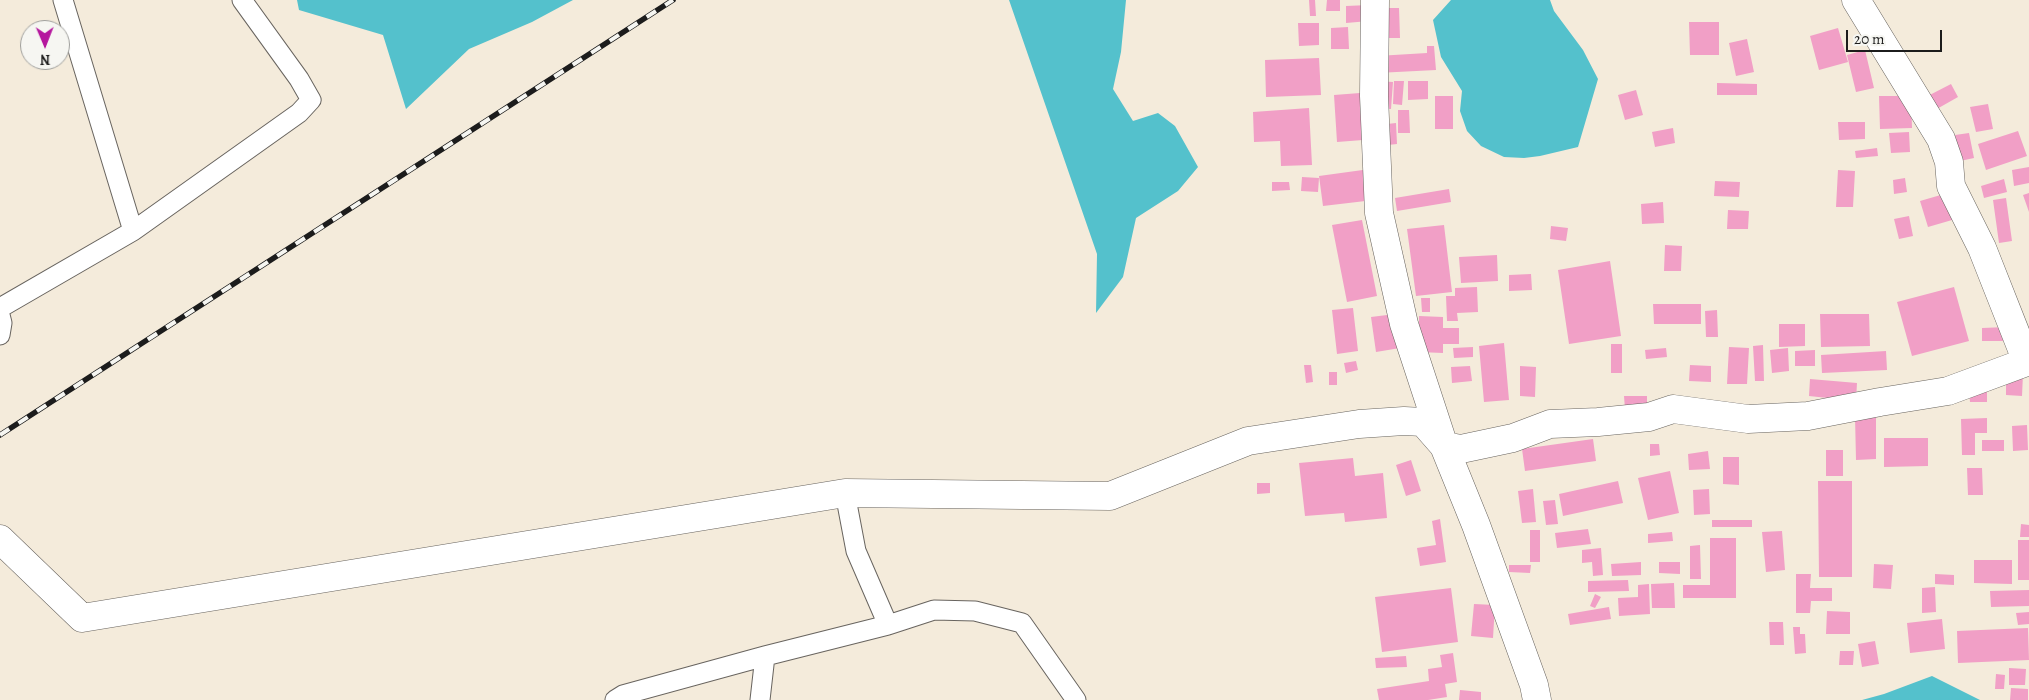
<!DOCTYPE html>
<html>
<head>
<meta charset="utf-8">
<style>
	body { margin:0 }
	#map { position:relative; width:2029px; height:700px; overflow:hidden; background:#f4ebdb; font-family:Alegreya,serif }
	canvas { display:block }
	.north { position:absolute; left:20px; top:20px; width:50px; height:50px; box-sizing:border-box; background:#f6f6f2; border:1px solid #9f9f9c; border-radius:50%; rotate:179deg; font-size:14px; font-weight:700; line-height:20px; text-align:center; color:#1c1c1c }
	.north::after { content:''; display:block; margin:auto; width:18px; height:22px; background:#b5179e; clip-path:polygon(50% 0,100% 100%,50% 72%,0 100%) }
	.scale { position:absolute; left:1846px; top:30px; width:96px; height:22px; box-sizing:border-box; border:2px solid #1c1c1c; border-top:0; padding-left:6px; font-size:15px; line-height:18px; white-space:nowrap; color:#1c1c1c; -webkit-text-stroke:4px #f6f6f2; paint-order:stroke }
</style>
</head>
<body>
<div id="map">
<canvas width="2029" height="700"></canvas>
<div class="north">N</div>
<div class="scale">20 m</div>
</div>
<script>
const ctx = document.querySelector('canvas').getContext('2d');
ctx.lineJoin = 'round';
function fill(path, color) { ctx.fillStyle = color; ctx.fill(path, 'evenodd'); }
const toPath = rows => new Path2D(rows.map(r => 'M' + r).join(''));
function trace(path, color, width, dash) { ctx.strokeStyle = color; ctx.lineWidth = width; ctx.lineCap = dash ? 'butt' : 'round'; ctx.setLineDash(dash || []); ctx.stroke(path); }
const water = toPath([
	[297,0,573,0,532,22,469,49,406,109,383,35,299,10],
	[1009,0,1126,0,1121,52,1113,89,1133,121,1158,113,1175,126,1198,167,1178,191,1136,218,1123,277,1096,313,1097,254],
	[1451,0,1550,0,1554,11,1583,50,1598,79,1578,147,1540,156,1524,158,1504,157,1481,146,1467,131,1460,111,1462,91,1441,57,1433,20],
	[1932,676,1980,700,1862,700,1884,694]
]);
const building = toPath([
	[1309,0,1315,0,1316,16,1310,16],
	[1327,0,1340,0,1340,11,1326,11],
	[1369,5,1369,21,1346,23,1346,6],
	[1384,8,1399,8,1400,38,1384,38],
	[1689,22,1719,22,1719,55,1690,55],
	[1298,23,1319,23,1319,45,1299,46],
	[1348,27,1349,49,1331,49,1331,28],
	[1838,28,1848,62,1819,70,1810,36],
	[1747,39,1754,72,1736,76,1729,43],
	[1427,46,1434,46,1436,70,1377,73,1377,56,1427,53],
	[1865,50,1874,88,1856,92,1847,55],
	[1319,58,1321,95,1266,97,1265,60],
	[1377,81,1393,82,1391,109,1376,108],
	[1394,81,1404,81,1402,105,1393,104],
	[1408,81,1428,81,1428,99,1408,100],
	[1717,83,1757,84,1757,95,1717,95],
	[1951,84,1958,97,1928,114,1920,100],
	[1636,90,1643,115,1625,120,1618,95],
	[1360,93,1363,140,1337,142,1334,95],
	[1435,96,1453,96,1453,129,1435,129],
	[1879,96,1911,96,1912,128,1880,129],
	[1988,104,1993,129,1976,132,1970,107],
	[1309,108,1312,165,1281,166,1280,141,1254,142,1253,112],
	[1398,110,1409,110,1410,133,1398,133],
	[1838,122,1865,122,1865,139,1839,140],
	[1396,123,1397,144,1388,145,1387,124],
	[1673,128,1675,143,1655,147,1652,132],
	[2018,131,2027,156,1986,170,1978,144],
	[1909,132,1910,152,1891,153,1889,133],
	[1969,133,1974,158,1960,161,1955,135],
	[1877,148,1878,156,1856,158,1855,151],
	[2029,167,2029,183,2014,186,2012,170],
	[1370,169,1374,200,1323,206,1319,176],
	[1838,170,1855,171,1853,207,1836,207],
	[1302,177,1319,178,1318,192,1301,191],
	[1905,178,1907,192,1894,194,1893,180],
	[2004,179,2007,192,1984,198,1981,186],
	[1715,181,1740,182,1739,197,1714,196],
	[1272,182,1289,182,1290,190,1272,191],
	[1449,189,1451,202,1397,211,1395,198],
	[1951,192,1959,218,1928,227,1920,201],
	[2029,193,2029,212,2023,195],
	[2006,198,2012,241,1999,243,1993,200],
	[1663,202,1664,223,1642,224,1641,204],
	[1728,210,1749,211,1748,229,1727,229],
	[1909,216,1913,236,1899,239,1894,219],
	[1362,220,1377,296,1347,302,1332,225],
	[1444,225,1452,292,1416,296,1407,229],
	[1551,226,1568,228,1566,241,1550,239],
	[1665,245,1682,246,1681,271,1664,271],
	[1497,255,1498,281,1461,283,1459,257],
	[1610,261,1621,336,1569,344,1558,270],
	[1531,274,1532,290,1509,291,1509,275],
	[1477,287,1478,312,1457,313,1458,321,1447,321,1446,296,1455,296,1455,288],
	[1954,287,1969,341,1912,356,1897,302],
	[1421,298,1430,298,1430,312,1422,312],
	[1653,304,1701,304,1701,324,1654,324],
	[1353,308,1358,351,1337,354,1332,310],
	[1717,310,1718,337,1706,337,1705,311],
	[1395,314,1400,348,1376,352,1371,317],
	[1820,314,1869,314,1870,346,1821,347],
	[1419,316,1443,317,1443,328,1459,328,1459,344,1443,344,1443,353,1419,352],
	[1779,324,1805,324,1805,346,1779,347],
	[2007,327,2008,341,1982,341,1982,328],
	[1504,343,1509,400,1484,402,1479,346],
	[1611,344,1622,344,1622,373,1611,373],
	[1763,345,1764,381,1755,381,1753,346],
	[1473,347,1473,357,1454,358,1453,348],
	[1729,347,1749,348,1747,384,1727,384],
	[1666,348,1667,357,1646,359,1645,350],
	[1788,348,1789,371,1772,373,1770,350],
	[1815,350,1815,366,1795,366,1795,351],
	[1886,351,1887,370,1822,373,1821,355],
	[1356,361,1358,370,1346,373,1344,363],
	[1304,365,1311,365,1313,382,1306,383],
	[1690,365,1711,366,1711,382,1689,381],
	[1470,366,1472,381,1452,383,1451,367],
	[1520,366,1536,367,1535,397,1520,396],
	[1329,372,1337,372,1337,385,1329,385],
	[2006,373,2023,374,2022,396,2006,395],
	[1810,379,1857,383,1856,401,1809,396],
	[1987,389,1987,402,1970,402,1969,390],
	[1624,396,1647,396,1647,409,1625,409],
	[1855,416,1876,416,1876,459,1856,460],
	[1987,418,1987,433,1975,433,1975,455,1962,455,1961,419],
	[2027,425,2028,450,2013,451,2012,426],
	[1884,438,1928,438,1928,466,1884,467],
	[1593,439,1596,461,1525,471,1522,449],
	[1982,440,2004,440,2004,451,1982,451],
	[1650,444,1659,444,1660,455,1650,456],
	[1826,450,1843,450,1843,476,1826,476],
	[1708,451,1710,469,1689,470,1688,454],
	[1723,457,1739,457,1739,485,1723,484],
	[1353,458,1355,476,1383,473,1387,518,1345,522,1344,513,1305,516,1299,463],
	[1411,460,1421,491,1406,496,1396,465],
	[1967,468,1982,468,1983,495,1968,495],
	[1670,471,1679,513,1648,520,1638,478],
	[1618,481,1623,503,1563,516,1559,494],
	[1818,481,1852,481,1852,577,1819,577],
	[1257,483,1270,483,1270,493,1257,494],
	[1533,489,1536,522,1522,523,1518,491],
	[1709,489,1710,514,1694,515,1693,490],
	[1555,500,1558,524,1546,525,1543,501],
	[1440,519,1446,562,1420,566,1417,548,1436,545,1432,521],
	[1712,520,1752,520,1752,527,1712,527],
	[2021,524,2029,525,2029,537,2020,537],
	[1588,529,1591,544,1557,548,1555,533],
	[1530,530,1540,530,1540,562,1530,562],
	[1782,531,1785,570,1766,572,1762,532],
	[1672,532,1673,541,1648,543,1648,534],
	[1710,538,1736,538,1736,598,1683,598,1683,585,1710,585],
	[2018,540,2029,540,2029,580,2018,580],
	[1700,545,1701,579,1690,579,1690,546],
	[1601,548,1603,575,1593,576,1592,562,1582,563,1582,550],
	[1974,560,2012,560,2012,584,1974,583],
	[1641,562,1641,575,1612,576,1611,564],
	[1659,562,1680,562,1680,574,1659,573],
	[1874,564,1893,565,1891,589,1873,588],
	[1509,565,1531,565,1530,573,1509,572],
	[1796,574,1811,574,1810,588,1832,588,1832,601,1811,601,1810,613,1796,613],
	[1935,574,1954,575,1954,585,1935,584],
	[1628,580,1629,591,1588,592,1588,581],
	[1674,583,1675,608,1652,608,1651,584],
	[1649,584,1650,614,1619,616,1618,598,1638,597,1638,585],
	[1935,587,1936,612,1922,613,1922,588],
	[1451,588,1458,642,1382,652,1375,597],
	[2029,590,2029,606,1991,607,1990,591],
	[1595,594,1601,597,1595,608,1590,606],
	[1474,604,1495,605,1493,638,1471,636],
	[1609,607,1611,619,1570,625,1568,614],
	[1827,611,1850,612,1850,634,1826,634],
	[2029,612,2029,624,2018,625,2016,613],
	[1942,619,1945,649,1910,653,1907,623],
	[1769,622,1783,622,1784,645,1770,645],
	[1793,627,1800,627,1800,634,1805,634,1806,653,1795,654],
	[2028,628,2029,660,1958,663,1957,631],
	[1875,641,1879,664,1862,667,1858,644],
	[1840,651,1854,651,1853,665,1839,665],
	[1453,653,1457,682,1445,684,1447,697,1428,700,1379,700,1377,689,1429,681,1428,669,1442,667,1440,655],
	[1406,656,1407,667,1376,668,1375,658],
	[2009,668,2026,669,2025,685,2009,685],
	[1996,674,2005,675,2004,689,1995,689],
	[2011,688,2028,689,2028,700,2010,700],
	[1460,690,1481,692,1481,700,1459,700]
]);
const service = toPath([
	[63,0,133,231],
	[0,308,133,231,299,113,311,100,299,79,242,0],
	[0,315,2,323,0,335],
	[845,493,856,551,888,625,934,610,975,611,1022,623,1076,700],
	[615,700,623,695,765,656,888,625],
	[760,700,765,656]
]);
const minor = toPath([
	[1375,0,1374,96,1379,213,1404,324,1444,446,1476,525,1534,685,1537,700],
	[1856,0,1941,139,1949,162,1951,186,1982,248,2027,362],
	[0,539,82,618,845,493,1110,496,1248,441,1359,424,1404,421,1423,422,1444,446,1461,449,1513,438,1550,424,1598,422,1649,417,1673,409,1748,419,1808,416,1880,402,1948,391,2029,361]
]);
const rail = toPath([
	[0,435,673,0]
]);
fill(water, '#54c1cc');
fill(building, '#f19fc6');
trace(service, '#68645f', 21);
trace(minor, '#68645f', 29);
trace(service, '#fff', 19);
trace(minor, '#fff', 28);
trace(rail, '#1c1c1c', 5.5);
trace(rail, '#f6f6f2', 4, [11]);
</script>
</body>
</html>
